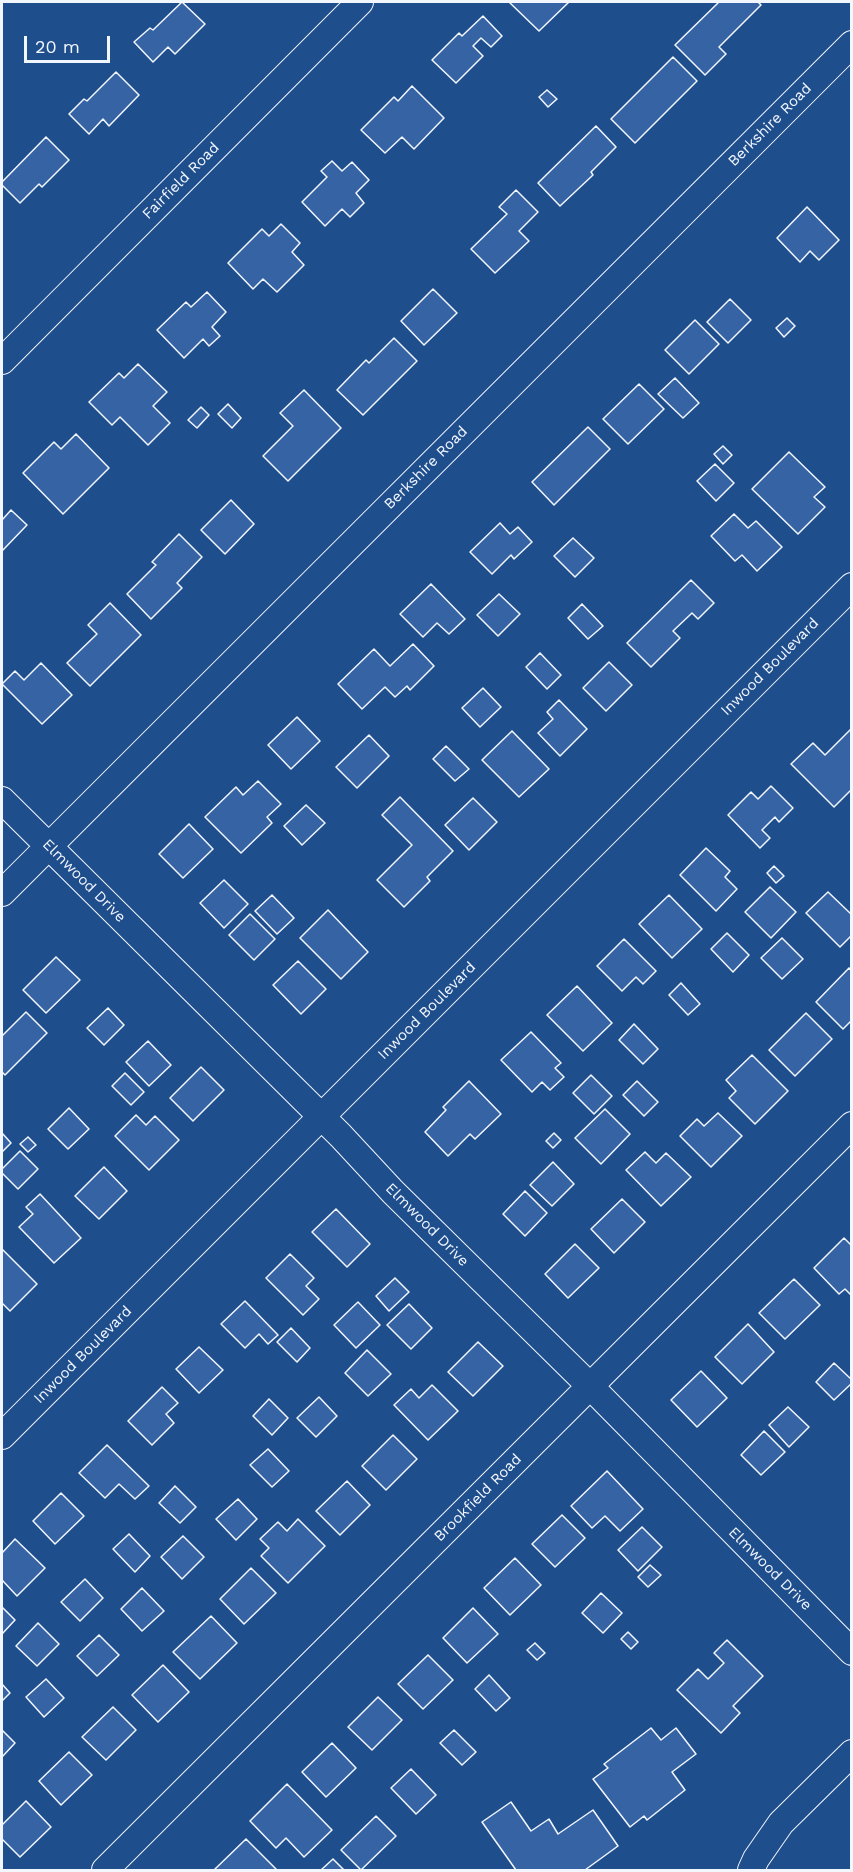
<!DOCTYPE html>
<html>
<head>
<meta charset="utf-8">
<style>
	body { margin:0 }
	#map { position:relative; width:853px; height:1872px; overflow:hidden; background:#1f4e8c; font-family:"Work Sans",sans-serif }
	canvas { display:block }
	.frame { position:absolute; inset:0; border:3px solid #f2f6ff; pointer-events:none }
	.scale { position:absolute; left:24px; top:36px; width:86px; height:27px; box-sizing:border-box; border:3px solid #f2f6ff; border-top:0; padding-left:8px; font-size:18px; line-height:21px; white-space:nowrap; color:#f2f6ff; -webkit-text-stroke:4px #1f4e8c; paint-order:stroke }
</style>
</head>
<body>
<div id="map">
<canvas width="853" height="1872"></canvas>
<div class="frame"></div>
<div class="scale">20 m</div>
</div>
<script>
const ctx = document.querySelector('canvas').getContext('2d');
ctx.lineJoin = 'round';
function fill(path, color) { ctx.fillStyle = color; ctx.fill(path, 'evenodd'); }
const toPath = rows => new Path2D(rows.map(r => 'M' + r).join(''));
function trace(path, color, width, dash) { ctx.strokeStyle = color; ctx.lineWidth = width; ctx.lineCap = dash ? 'butt' : 'round'; ctx.setLineDash(dash || []); ctx.stroke(path); }
function write(font, color, halo, rows, align = 'center') {
  ctx.font = font + ' "Work Sans",sans-serif'; ctx.lineWidth = 4.5; ctx.setLineDash([]); ctx.textBaseline = 'middle'; ctx.strokeStyle = halo; ctx.fillStyle = color; for (const [text, x, y, turn = 0] of rows) {
    ctx.save(); ctx.translate(x, y); ctx.rotate((+turn || 0) * Math.PI / 180); ctx.textAlign = isNaN(turn) ? turn : align; if (halo) ctx.strokeText(text, 0, 0); ctx.fillText(text, 0, 0); ctx.restore();
  }
}
const building = toPath([
	[182,2,205,24,175,54,168,47,153,62,134,42,150,28,153,30,182,2],
	[509,2,569,2,539,31,509,2],
	[719,2,758,2,761,5,719,47,726,54,705,75,675,45,719,2],
	[483,16,502,36,491,47,481,38,473,46,483,56,456,83,432,60,459,33,462,36,483,16],
	[673,57,697,81,635,143,611,119,673,57],
	[116,72,139,95,109,126,103,119,89,134,69,114,84,99,87,101,116,72],
	[412,86,444,118,414,149,402,137,385,153,361,130,394,97,398,101,412,86],
	[547,90,557,99,548,107,539,97,547,90],
	[596,126,616,147,591,172,593,175,560,206,538,183,596,126],
	[46,137,69,160,42,187,39,184,20,203,2,185,2,182,46,137],
	[332,161,342,171,352,162,369,180,356,193,364,203,350,217,342,209,325,226,302,202,327,177,321,171,332,161],
	[516,190,538,212,519,231,529,241,495,273,471,249,507,214,499,207,516,190],
	[807,207,839,240,819,260,810,251,800,262,777,238,807,207],
	[281,224,300,243,292,252,304,265,277,292,263,279,253,289,228,263,262,229,269,236,281,224],
	[433,289,457,313,424,345,401,321,433,289],
	[207,292,226,312,212,327,220,336,209,346,203,339,184,358,157,330,186,302,191,307,207,292],
	[730,299,751,320,728,343,707,322,730,299],
	[787,318,795,326,784,337,776,328,787,318],
	[695,320,719,344,689,374,665,350,695,320],
	[394,338,417,361,363,415,337,390,366,360,369,363,394,338],
	[138,364,167,392,153,406,170,423,148,445,120,417,112,425,89,402,119,373,124,378,138,364],
	[675,378,699,403,683,418,658,394,675,378],
	[639,384,664,409,628,444,603,419,639,384],
	[304,390,341,428,288,481,263,456,293,426,280,413,304,390],
	[228,404,241,418,232,428,218,414,228,404],
	[201,407,209,415,197,428,188,420,201,407],
	[588,427,610,449,554,505,532,482,588,427],
	[76,434,109,468,63,514,23,473,54,442,61,449,76,434],
	[723,446,732,455,723,464,714,454,723,446],
	[789,452,825,487,814,497,825,507,798,534,752,489,789,452],
	[715,464,734,483,716,501,697,481,715,464],
	[231,500,254,524,225,554,201,530,231,500],
	[11,510,27,525,2,551,2,520,11,510],
	[734,514,748,528,756,521,782,547,757,571,742,555,735,561,711,536,734,514],
	[500,523,510,534,518,527,532,542,514,559,511,555,492,574,470,552,500,523],
	[179,534,202,557,177,583,182,588,151,619,127,594,156,565,152,562,179,534],
	[573,538,594,558,575,577,554,556,573,538],
	[691,580,714,603,698,619,692,613,673,631,680,638,651,667,627,643,691,580],
	[431,584,465,619,449,634,437,623,423,637,400,614,431,584],
	[499,594,520,614,498,636,477,615,499,594],
	[110,603,141,635,90,686,67,663,97,634,88,625,110,603],
	[582,604,603,626,588,639,568,618,582,604],
	[413,644,434,666,410,690,407,686,395,697,385,687,362,709,338,684,374,649,390,666,413,644],
	[540,653,561,675,547,689,526,667,540,653],
	[609,662,632,685,606,711,583,688,609,662],
	[41,663,72,695,42,724,2,684,15,671,24,680,41,663],
	[483,688,501,707,480,727,462,708,483,688],
	[559,700,587,729,560,756,538,733,553,719,547,712,559,700],
	[297,717,320,741,291,769,268,745,297,717],
	[852,728,852,789,834,807,791,764,813,743,825,755,852,728],
	[512,731,549,769,519,797,482,760,512,731],
	[369,735,389,756,357,788,336,767,369,735],
	[446,746,469,769,455,781,433,759,446,746],
	[258,781,281,804,267,817,272,823,241,853,205,817,236,787,243,795,258,781],
	[771,786,793,808,779,822,775,817,762,830,770,838,760,848,728,815,751,792,758,799,771,786],
	[400,797,453,851,427,877,430,881,404,907,377,880,412,845,382,815,400,797],
	[473,798,497,822,469,850,445,825,473,798],
	[306,805,325,823,302,845,284,826,306,805],
	[189,824,213,849,183,878,159,854,189,824],
	[706,848,730,871,725,877,737,889,716,911,680,875,706,848],
	[774,866,784,876,776,883,767,873,774,866],
	[224,880,248,904,224,928,200,903,224,880],
	[770,887,796,912,771,938,745,912,770,887],
	[828,892,852,915,852,935,840,947,806,913,828,892],
	[272,895,294,918,277,934,255,911,272,895],
	[669,895,702,929,672,958,639,924,669,895],
	[328,910,368,952,341,979,300,938,328,910],
	[250,914,275,939,254,960,229,935,250,914],
	[727,933,749,955,733,972,711,949,727,933],
	[782,938,803,959,782,979,761,958,782,938],
	[624,939,656,971,643,984,636,977,622,991,597,966,624,939],
	[56,957,80,980,46,1013,23,990,56,957],
	[298,961,326,989,301,1014,273,985,298,961],
	[849,968,852,971,852,1020,843,1029,816,1002,849,968],
	[681,983,700,1004,688,1015,669,995,681,983],
	[577,986,612,1023,583,1051,547,1015,577,986],
	[108,1008,124,1025,104,1045,87,1028,108,1008],
	[26,1012,47,1033,5,1075,2,1072,2,1036,26,1012],
	[806,1013,832,1039,795,1076,769,1050,806,1013],
	[634,1024,658,1049,643,1064,619,1040,634,1024],
	[531,1032,561,1063,555,1068,564,1077,550,1090,542,1082,532,1092,501,1060,531,1032],
	[148,1041,171,1065,149,1086,126,1062,148,1041],
	[752,1055,788,1091,755,1124,729,1098,736,1091,726,1080,752,1055],
	[201,1067,224,1090,193,1121,170,1098,201,1067],
	[125,1073,144,1092,131,1105,112,1086,125,1073],
	[591,1075,612,1096,594,1114,573,1093,591,1075],
	[469,1081,501,1114,475,1139,470,1134,448,1156,425,1132,446,1110,443,1107,469,1081],
	[637,1081,658,1102,644,1116,623,1095,637,1081],
	[69,1108,89,1129,68,1149,48,1129,69,1108],
	[605,1109,630,1134,601,1164,575,1138,605,1109],
	[718,1113,742,1136,711,1167,680,1136,697,1119,704,1126,718,1113],
	[136,1115,146,1125,155,1116,179,1140,149,1170,115,1136,136,1115],
	[2,1133,11,1143,2,1152,2,1133],
	[554,1133,561,1140,553,1148,546,1141,554,1133],
	[28,1137,36,1145,28,1152,20,1144,28,1137],
	[20,1151,38,1169,18,1189,2,1173,2,1169,20,1151],
	[645,1152,656,1163,666,1153,691,1177,661,1206,626,1170,645,1152],
	[553,1162,574,1184,552,1206,530,1185,553,1162],
	[104,1167,127,1191,99,1219,75,1196,104,1167],
	[525,1191,547,1213,525,1236,503,1214,525,1191],
	[40,1194,81,1238,54,1263,19,1227,33,1214,26,1207,40,1194],
	[622,1199,645,1222,614,1253,591,1229,622,1199],
	[336,1209,370,1244,347,1267,312,1232,336,1209],
	[844,1238,852,1246,852,1296,845,1289,839,1294,814,1268,844,1238],
	[575,1244,599,1268,568,1298,545,1274,575,1244],
	[2,1249,37,1284,10,1311,2,1303,2,1249],
	[290,1254,314,1278,306,1286,319,1299,303,1315,266,1278,290,1254],
	[395,1278,409,1292,389,1311,376,1296,395,1278],
	[794,1279,820,1305,785,1339,759,1313,794,1279],
	[245,1301,278,1335,268,1344,259,1334,245,1348,221,1324,245,1301],
	[358,1302,380,1325,356,1348,334,1325,358,1302],
	[409,1304,432,1328,411,1349,387,1325,409,1304],
	[748,1324,774,1352,742,1384,715,1357,748,1324],
	[291,1328,310,1348,297,1362,277,1342,291,1328],
	[478,1342,503,1366,473,1396,448,1372,478,1342],
	[199,1347,223,1370,199,1393,176,1369,199,1347],
	[367,1350,391,1374,368,1396,345,1373,367,1350],
	[834,1363,852,1380,852,1383,834,1400,816,1382,834,1363],
	[701,1371,727,1398,697,1427,671,1400,701,1371],
	[432,1385,458,1411,428,1440,394,1405,411,1389,419,1398,432,1385],
	[162,1387,178,1403,166,1414,174,1423,152,1445,128,1421,162,1387],
	[319,1397,337,1416,316,1437,297,1418,319,1397],
	[269,1399,288,1418,272,1435,253,1416,269,1399],
	[788,1407,809,1427,789,1447,769,1425,788,1407],
	[764,1431,785,1452,761,1475,741,1455,764,1431],
	[393,1435,417,1459,386,1490,362,1466,393,1435],
	[107,1445,149,1486,135,1499,119,1484,105,1498,79,1473,107,1445],
	[268,1449,289,1471,272,1487,250,1465,268,1449],
	[607,1471,643,1509,620,1531,605,1516,592,1528,571,1506,607,1471],
	[347,1481,370,1505,340,1535,316,1511,347,1481],
	[175,1486,196,1507,180,1523,159,1503,175,1486],
	[61,1493,84,1516,55,1544,33,1521,61,1493],
	[238,1499,257,1519,236,1540,216,1519,238,1499],
	[562,1515,585,1538,555,1567,532,1544,562,1515],
	[298,1519,325,1546,288,1583,261,1556,269,1548,260,1539,278,1522,287,1531,298,1519],
	[642,1527,662,1547,638,1571,618,1550,642,1527],
	[129,1534,150,1556,135,1572,113,1549,129,1534],
	[183,1536,204,1557,182,1579,161,1557,183,1536],
	[15,1539,45,1568,17,1596,2,1580,2,1553,15,1539],
	[515,1558,541,1585,510,1615,484,1588,515,1558],
	[650,1565,661,1575,648,1587,638,1577,650,1565],
	[251,1568,276,1593,244,1624,220,1599,251,1568],
	[85,1579,103,1598,80,1621,61,1602,85,1579],
	[142,1588,164,1611,142,1631,121,1609,142,1588],
	[601,1593,622,1613,603,1633,582,1613,601,1593],
	[2,1607,15,1620,2,1634,2,1607],
	[473,1608,498,1634,467,1663,443,1638,473,1608],
	[211,1616,237,1643,200,1679,173,1652,211,1616],
	[38,1623,59,1644,37,1666,16,1646,38,1623],
	[628,1632,638,1642,631,1649,621,1639,628,1632],
	[99,1635,119,1655,97,1676,77,1656,99,1635],
	[727,1640,763,1676,733,1706,740,1713,721,1733,677,1690,698,1669,708,1679,724,1663,714,1653,727,1640],
	[535,1643,545,1653,537,1660,527,1650,535,1643],
	[428,1655,453,1680,423,1709,398,1684,428,1655],
	[163,1665,189,1692,158,1722,132,1695,163,1665],
	[489,1675,510,1698,496,1711,475,1689,489,1675],
	[46,1679,64,1698,44,1717,26,1697,46,1679],
	[2,1684,10,1693,2,1701,2,1684],
	[378,1697,402,1720,372,1750,348,1727,378,1697],
	[113,1707,136,1730,106,1760,82,1737,113,1707],
	[651,1728,661,1740,676,1728,696,1754,672,1772,685,1790,647,1820,644,1816,630,1827,593,1779,608,1768,604,1764,651,1728],
	[2,1730,15,1743,2,1757,2,1730],
	[454,1730,476,1752,462,1765,440,1743,454,1730],
	[332,1743,356,1768,326,1797,302,1772,332,1743],
	[69,1752,92,1775,61,1805,39,1781,69,1752],
	[411,1769,436,1795,416,1814,391,1788,411,1769],
	[287,1784,332,1830,304,1857,286,1838,276,1848,250,1821,287,1784],
	[26,1801,51,1827,20,1857,2,1839,2,1825,26,1801],
	[511,1802,531,1831,549,1819,558,1834,593,1810,618,1846,585,1870,516,1870,482,1822,511,1802],
	[376,1816,396,1836,361,1870,341,1850,376,1816],
	[246,1839,277,1870,216,1870,215,1869,246,1839],
	[333,1859,344,1870,321,1870,333,1859]
]);
const minor = toPath([
	[2,361,360,2],
	[2,800,341,1136,393,1192,590,1386,852,1652],
	[2,893,852,44],
	[2,1436,852,586],
	[105,1870,852,1125],
	[751,1870,756,1859,781,1823,852,1753]
]);
const streetNames = [
	["Berkshire Road",770,125,-45],
	["Fairfield Road",181,181,-45],
	["Berkshire Road",426,468,-45],
	["Inwood Boulevard",770,667,-45],
	["Elmwood Drive",84,881,45],
	["Inwood Boulevard",427,1011,-45],
	["Elmwood Drive",427,1225,45],
	["Inwood Boulevard",83,1355,-45],
	["Brookfield Road",478,1498,-45],
	["Elmwood Drive",770,1569,45]
];
fill(building, '#3563a3');
trace(building, '#f2f6ff', 1.5);
trace(minor, '#f2f6ff', 28);
trace(minor, '#1f4e8c', 26);
write('15px', '#f2f6ff', '#1f4e8c', streetNames);
</script>
</body>
</html>
